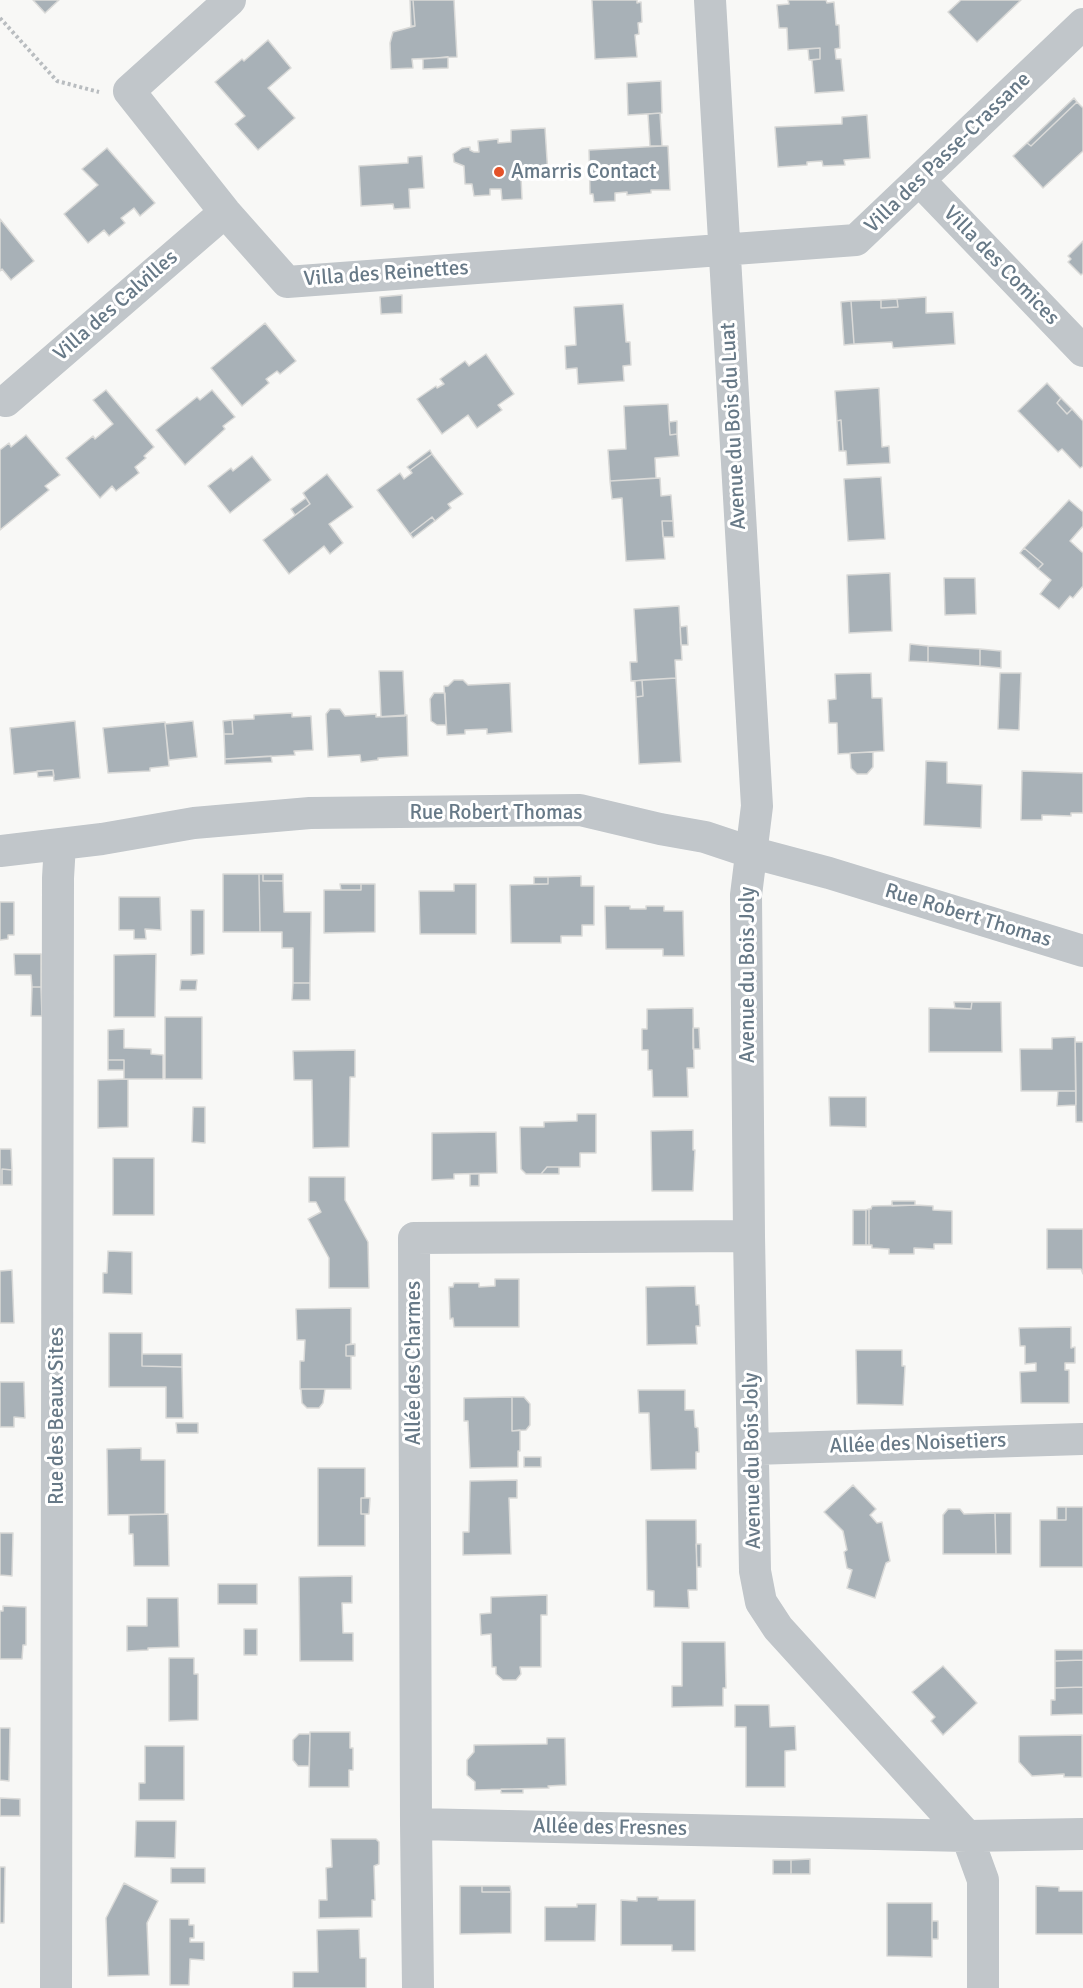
<!DOCTYPE html>
<html>
<head>
<meta charset="utf-8">
<style>
	body { margin:0 }
	canvas { display:block; background:#f8f8f6 }
</style>
</head>
<body>
<canvas width="1083" height="1988"></canvas>
<script>
const ctx = document.querySelector('canvas').getContext('2d');
ctx.lineJoin = 'round';
function fill(path, color) { ctx.fillStyle = color; ctx.fill(path, 'evenodd'); }
const toPath = rows => new Path2D(rows.map(r => 'M' + r).join(''));
function trace(path, color, width, dash) { ctx.strokeStyle = color; ctx.lineWidth = width; ctx.lineCap = dash ? 'butt' : 'round'; ctx.setLineDash(dash || []); ctx.stroke(path); }
function write(font, color, halo, rows, align = 'center') {
  ctx.font = font + ' Signika,sans-serif'; ctx.lineWidth = 6; ctx.setLineDash([]); ctx.textBaseline = 'middle'; ctx.strokeStyle = halo; ctx.fillStyle = color; for (const [text, x, y, turn = 0] of rows) {
    ctx.save(); ctx.translate(x, y); ctx.rotate((+turn || 0) * Math.PI / 180); ctx.textAlign = isNaN(turn) ? turn : align; if (halo) ctx.strokeText(text, 0, 0); ctx.fillText(text, 0, 0); ctx.restore();
  }
}
const building = toPath([
	[33,0,59,0,45,13,33,0],
	[410,0,413,0,415,26,411,26,410,0],
	[413,0,454,0,457,57,412,59,413,68,391,69,390,43,393,32,415,26,413,0],
	[592,0,637,0,637,3,641,2,642,22,638,23,639,34,635,35,637,57,595,59,592,0],
	[788,0,826,0,827,3,834,2,836,25,839,25,840,48,835,49,836,59,841,59,844,91,815,93,812,60,820,59,820,48,788,50,787,28,779,28,777,5,789,4,788,0],
	[961,0,1021,0,977,42,948,12,961,0],
	[268,40,291,68,268,88,295,118,258,150,235,124,245,116,215,82,242,59,244,61,268,40],
	[820,48,820,59,809,60,808,49,820,48],
	[448,57,448,68,423,69,423,59,448,57],
	[661,81,662,113,628,115,627,83,661,81],
	[1074,98,1077,102,1031,146,1027,143,1074,98],
	[1077,102,1083,108,1083,151,1043,188,1013,156,1027,143,1031,146,1077,102],
	[660,113,662,146,650,146,648,114,660,113],
	[867,115,870,158,844,160,845,165,823,166,822,161,807,162,807,165,778,167,775,127,842,124,842,117,867,115],
	[545,128,548,175,521,177,522,199,502,200,501,189,490,189,490,195,474,196,472,184,465,184,464,166,454,162,453,154,462,148,470,147,470,150,474,152,479,152,478,141,498,139,498,143,511,142,511,130,545,128],
	[662,146,668,146,670,190,651,190,651,193,627,195,627,192,615,193,615,201,594,202,593,194,590,194,589,150,662,146],
	[107,148,155,203,140,216,134,208,121,218,125,223,109,236,104,230,88,243,64,214,98,185,82,169,107,148],
	[422,156,424,188,409,189,410,208,394,209,393,204,361,206,359,166,408,163,408,157,422,156],
	[0,219,34,261,11,280,2,269,0,271,0,219],
	[1083,241,1083,273,1081,275,1068,262,1071,259,1068,256,1083,241],
	[402,295,402,313,381,314,380,297,402,295],
	[926,297,926,313,953,312,955,344,893,348,892,342,854,344,851,301,881,300,881,308,898,307,897,299,926,297],
	[897,299,898,307,881,308,881,300,897,299],
	[851,301,854,344,844,345,841,302,851,301],
	[623,304,626,342,630,342,631,365,623,366,624,381,578,384,577,368,566,369,565,346,576,345,574,307,623,304],
	[265,323,296,361,280,374,277,371,266,379,269,383,242,406,211,368,265,323],
	[486,354,514,394,498,405,502,410,477,428,468,415,442,434,417,399,436,386,437,388,444,384,440,379,465,361,469,366,486,354],
	[1047,383,1061,398,1057,403,1067,414,1072,409,1083,421,1083,466,1080,468,1062,449,1058,452,1018,411,1047,383],
	[879,388,882,447,889,446,890,463,847,465,846,451,843,451,841,420,837,421,835,391,879,388],
	[106,390,154,447,144,456,146,458,135,467,139,473,116,491,112,486,100,498,66,458,93,436,95,439,113,424,93,400,106,390],
	[212,390,235,417,223,426,225,429,185,465,156,430,197,397,200,400,212,390],
	[1061,398,1072,409,1067,414,1057,403,1061,398],
	[668,404,670,435,677,434,679,456,655,458,656,478,610,481,608,450,626,449,624,406,668,404],
	[841,420,843,451,839,451,837,421,841,420],
	[677,421,677,434,670,435,669,422,677,421],
	[26,435,60,475,45,486,49,490,0,530,0,450,9,443,11,447,26,435],
	[430,450,432,454,410,470,407,467,430,450],
	[432,454,463,494,448,504,451,508,435,521,432,517,410,534,377,490,400,473,404,479,412,473,410,470,432,454],
	[252,456,271,480,230,513,208,486,231,468,233,471,252,456],
	[327,474,353,507,329,524,343,543,330,554,324,546,289,574,263,540,310,504,303,493,327,474],
	[881,477,885,539,848,541,844,479,881,477],
	[660,478,661,496,671,495,673,521,662,521,665,559,626,561,622,498,612,499,610,481,660,478],
	[306,498,310,504,295,515,291,509,306,498],
	[1069,500,1083,512,1083,526,1070,541,1083,553,1083,586,1073,598,1070,596,1059,609,1040,594,1051,580,1038,569,1043,564,1024,548,1069,500],
	[432,517,435,521,413,538,410,534,432,517],
	[662,521,673,521,674,537,663,537,662,521],
	[1024,548,1043,564,1038,569,1020,553,1024,548],
	[890,573,892,631,849,633,847,575,890,573],
	[944,578,975,578,976,614,945,615,944,578],
	[679,606,682,660,675,660,676,678,631,681,630,662,637,662,634,609,679,606],
	[687,626,688,645,681,645,680,627,687,626],
	[910,644,928,646,928,662,909,661,910,644],
	[928,646,980,649,980,666,928,662,928,646],
	[980,649,1001,651,1001,668,980,666,980,649],
	[379,671,403,671,405,716,381,717,379,671],
	[871,673,872,698,882,698,884,751,838,754,837,723,829,723,828,700,836,699,835,674,871,673],
	[1000,673,1021,673,1019,730,998,729,1000,673],
	[676,678,681,762,639,764,636,697,643,696,642,680,676,678],
	[454,680,463,680,468,685,510,683,512,732,487,734,487,729,465,730,465,734,447,735,444,686,448,686,454,680],
	[642,680,643,696,636,697,635,681,642,680],
	[434,693,445,693,446,725,437,725,431,721,430,699,434,693],
	[330,709,340,709,345,716,376,714,376,717,407,715,408,756,378,758,378,760,361,762,360,755,328,757,326,714,330,709],
	[292,713,292,717,311,716,313,750,294,751,295,755,225,759,224,734,233,734,232,720,254,719,254,715,292,713],
	[232,720,233,734,224,734,223,721,232,720],
	[75,721,80,778,54,781,53,770,14,774,10,728,75,721],
	[193,721,197,757,169,760,165,724,193,721],
	[165,722,169,766,150,768,150,771,108,773,103,728,165,722],
	[873,752,873,767,867,774,857,774,851,768,850,753,873,752],
	[271,756,272,762,225,764,225,759,271,756],
	[926,761,947,762,947,783,982,785,981,828,924,825,926,761],
	[53,770,54,776,38,777,37,771,53,770],
	[1022,771,1083,773,1083,813,1071,813,1071,816,1042,815,1042,820,1021,820,1022,771],
	[223,874,259,874,260,932,223,932,223,874],
	[259,874,263,874,263,881,283,881,284,912,311,912,310,983,293,983,293,948,282,948,282,932,260,932,259,874],
	[263,874,283,874,283,881,263,881,263,874],
	[581,876,581,886,594,886,594,925,582,925,582,936,561,936,561,943,511,943,510,885,548,884,548,877,581,876],
	[534,877,548,877,548,884,534,884,534,877],
	[340,884,361,884,361,890,341,890,340,884],
	[361,884,375,884,375,932,324,933,324,890,361,890,361,884],
	[454,884,476,884,476,934,420,934,419,891,454,891,454,884],
	[119,897,160,897,161,930,145,929,146,939,134,939,134,930,119,930,119,897],
	[0,902,14,902,14,935,8,935,8,939,0,940,0,902],
	[605,906,630,906,630,909,646,909,646,906,664,906,664,911,683,911,684,956,663,956,663,949,606,949,605,906],
	[191,910,204,910,204,954,191,955,191,910],
	[14,954,41,954,41,987,32,987,31,975,15,975,14,954],
	[156,954,155,1017,114,1017,114,955,156,954],
	[181,980,197,980,196,990,180,990,181,980],
	[293,983,310,983,310,1000,292,1000,293,983],
	[32,987,41,987,42,1016,31,1016,32,987],
	[954,1002,972,1002,971,1009,955,1008,954,1002],
	[972,1002,1001,1002,1002,1052,929,1052,929,1008,971,1009,972,1002],
	[693,1008,694,1068,687,1068,688,1097,653,1097,652,1070,648,1070,648,1050,642,1050,642,1029,647,1029,647,1009,693,1008],
	[165,1017,202,1017,202,1079,165,1079,165,1017],
	[693,1028,699,1028,700,1049,693,1049,693,1028],
	[124,1029,124,1048,151,1049,151,1054,163,1055,163,1079,124,1079,124,1060,108,1060,108,1030,124,1029],
	[1075,1037,1076,1091,1021,1091,1020,1049,1052,1049,1052,1038,1075,1037],
	[1075,1042,1083,1042,1083,1122,1076,1122,1075,1042],
	[355,1050,355,1077,350,1077,349,1147,313,1148,312,1080,294,1080,293,1051,355,1050],
	[108,1060,124,1060,124,1070,108,1070,108,1060],
	[128,1079,128,1127,98,1128,98,1080,128,1079],
	[1058,1091,1076,1091,1076,1105,1057,1106,1058,1091],
	[829,1097,866,1097,866,1127,830,1126,829,1097],
	[193,1107,205,1107,205,1143,192,1142,193,1107],
	[577,1114,596,1114,596,1153,580,1153,580,1167,547,1167,541,1174,526,1174,521,1169,520,1127,544,1127,544,1122,577,1121,577,1114],
	[693,1130,693,1150,695,1150,693,1191,652,1191,651,1131,693,1130],
	[496,1132,497,1173,454,1174,454,1179,432,1180,432,1133,496,1132],
	[0,1149,11,1149,12,1170,2,1169,2,1185,0,1185,0,1149],
	[113,1158,154,1158,154,1215,113,1215,113,1158],
	[547,1167,559,1167,559,1174,541,1174,547,1167],
	[2,1169,12,1170,12,1185,2,1185,2,1169],
	[470,1174,479,1174,479,1186,470,1186,470,1174],
	[309,1177,345,1177,345,1200,368,1242,369,1288,329,1288,329,1258,308,1219,321,1212,316,1202,309,1202,309,1177],
	[892,1201,915,1201,915,1205,892,1206,892,1201],
	[915,1205,933,1206,933,1210,952,1211,952,1244,934,1244,934,1249,914,1248,914,1254,889,1254,889,1249,872,1248,872,1245,869,1245,869,1209,871,1209,872,1206,915,1205],
	[869,1209,869,1245,866,1245,866,1210,869,1209],
	[853,1210,866,1210,866,1245,853,1245,853,1210],
	[1047,1229,1083,1229,1083,1274,1081,1269,1047,1269,1047,1229],
	[108,1251,132,1252,132,1294,103,1293,103,1273,107,1273,108,1251],
	[12,1270,14,1323,0,1323,0,1271,12,1270],
	[495,1279,519,1279,519,1327,454,1327,453,1318,450,1319,449,1287,453,1287,454,1283,479,1283,479,1287,495,1286,495,1279],
	[695,1286,696,1305,699,1305,700,1326,696,1326,697,1344,647,1345,646,1287,695,1286],
	[351,1308,351,1344,346,1345,346,1356,351,1356,351,1389,300,1389,300,1361,304,1361,305,1340,297,1340,296,1309,351,1308],
	[1071,1327,1071,1348,1075,1347,1075,1363,1065,1363,1065,1370,1069,1370,1069,1403,1021,1403,1020,1372,1036,1371,1036,1363,1025,1364,1025,1346,1020,1346,1019,1328,1071,1327],
	[109,1333,142,1333,142,1366,182,1367,183,1418,166,1418,166,1387,109,1387,109,1333],
	[355,1344,355,1356,346,1356,346,1345,355,1344],
	[856,1350,902,1350,902,1366,905,1366,903,1405,857,1404,856,1350],
	[142,1354,182,1354,182,1367,142,1366,142,1354],
	[0,1382,24,1382,25,1418,14,1417,14,1427,0,1427,0,1382],
	[301,1389,325,1389,323,1403,319,1408,307,1408,302,1403,301,1389],
	[638,1390,685,1390,685,1410,694,1410,695,1427,698,1428,699,1452,696,1452,696,1469,651,1470,649,1413,639,1413,638,1390],
	[512,1397,512,1431,520,1430,520,1451,518,1451,518,1467,470,1468,468,1421,464,1421,464,1398,512,1397],
	[512,1397,524,1397,530,1404,530,1425,526,1430,512,1431,512,1397],
	[176,1423,198,1423,198,1433,177,1433,176,1423],
	[141,1448,141,1460,165,1460,165,1514,108,1515,107,1449,141,1448],
	[524,1457,541,1457,541,1467,524,1467,524,1457],
	[318,1468,365,1468,365,1498,361,1498,361,1514,365,1514,365,1546,318,1546,318,1468],
	[517,1480,517,1498,509,1498,511,1554,463,1555,463,1532,469,1532,470,1481,517,1480],
	[853,1485,876,1509,870,1515,877,1523,882,1522,890,1561,886,1563,875,1598,847,1588,852,1570,847,1568,844,1552,847,1550,843,1531,824,1512,853,1485],
	[361,1498,370,1498,369,1514,361,1514,361,1498],
	[1057,1507,1066,1507,1066,1520,1057,1520,1057,1507],
	[1066,1507,1083,1507,1083,1567,1040,1567,1040,1520,1066,1520,1066,1507],
	[948,1509,960,1509,964,1514,995,1513,996,1554,943,1554,943,1515,948,1509],
	[995,1513,1011,1513,1011,1554,996,1554,995,1513],
	[168,1514,169,1566,134,1566,133,1534,129,1534,129,1515,168,1514],
	[646,1520,696,1520,697,1590,688,1590,689,1608,654,1607,654,1591,647,1590,646,1520],
	[0,1533,13,1533,12,1576,0,1575,0,1533],
	[696,1544,701,1544,701,1567,697,1567,696,1544],
	[352,1576,352,1603,342,1603,343,1633,353,1633,353,1661,300,1661,299,1577,352,1576],
	[218,1584,257,1584,257,1604,218,1604,218,1584],
	[547,1595,547,1615,541,1615,541,1667,520,1667,521,1674,516,1680,503,1680,496,1674,496,1667,492,1667,491,1634,481,1635,480,1614,491,1613,491,1597,547,1595],
	[147,1598,178,1598,179,1647,148,1648,148,1650,127,1651,127,1626,147,1626,147,1598],
	[3,1606,26,1607,26,1645,23,1645,22,1659,0,1659,0,1611,3,1611,3,1606],
	[244,1629,257,1629,257,1655,244,1655,244,1629],
	[682,1642,725,1642,726,1688,723,1688,723,1706,672,1707,672,1686,682,1686,682,1642],
	[1055,1650,1083,1650,1083,1660,1055,1661,1055,1650],
	[169,1658,194,1658,194,1674,198,1674,198,1720,169,1721,169,1658],
	[1083,1660,1083,1687,1055,1688,1055,1661,1083,1660],
	[943,1666,977,1703,943,1735,931,1721,935,1717,912,1692,943,1666],
	[1083,1687,1083,1714,1051,1715,1051,1700,1055,1700,1055,1688,1083,1687],
	[735,1705,769,1705,770,1727,795,1726,796,1750,785,1751,785,1787,746,1787,746,1727,735,1727,735,1705],
	[0,1728,10,1728,9,1781,0,1780,0,1728],
	[310,1732,350,1732,350,1748,353,1748,353,1770,349,1770,349,1787,309,1787,310,1732],
	[299,1734,310,1734,309,1766,298,1766,293,1760,293,1740,299,1734],
	[1082,1735,1082,1777,1064,1777,1064,1774,1032,1776,1019,1762,1019,1736,1082,1735],
	[547,1738,565,1738,566,1785,548,1786,549,1788,475,1790,475,1782,467,1775,467,1760,474,1752,474,1745,547,1744,547,1738],
	[145,1746,184,1746,184,1800,139,1800,139,1783,145,1783,145,1746],
	[501,1789,523,1789,523,1793,501,1793,501,1789],
	[0,1798,20,1799,20,1816,0,1816,0,1798],
	[136,1821,176,1821,175,1858,135,1857,136,1821],
	[331,1839,376,1839,379,1842,379,1864,374,1866,375,1900,372,1900,372,1917,319,1918,319,1900,327,1900,326,1868,332,1867,331,1839],
	[810,1859,810,1874,791,1874,791,1860,810,1859],
	[773,1860,791,1860,791,1874,773,1874,773,1860],
	[0,1867,5,1867,4,1923,0,1923,0,1867],
	[171,1868,205,1868,205,1883,171,1883,171,1868],
	[124,1883,158,1901,147,1923,149,1975,108,1976,106,1918,124,1883],
	[460,1886,482,1886,482,1892,511,1892,511,1933,460,1934,460,1886],
	[482,1886,510,1886,511,1892,482,1892,482,1886],
	[1036,1886,1059,1887,1059,1891,1083,1891,1083,1934,1036,1934,1036,1886],
	[637,1897,658,1897,658,1900,695,1900,695,1951,672,1951,672,1945,621,1945,621,1900,637,1901,637,1897],
	[887,1903,932,1903,932,1957,887,1956,887,1903],
	[577,1904,596,1904,595,1941,545,1941,545,1907,577,1907,577,1904],
	[170,1919,189,1919,189,1925,194,1925,194,1938,190,1938,190,1942,204,1942,204,1960,190,1959,189,1985,170,1985,170,1919],
	[932,1921,938,1921,938,1939,932,1939,932,1921],
	[359,1929,360,1958,366,1958,366,1988,293,1988,293,1972,318,1972,317,1930,359,1929]
]);
const path = toPath([
	[0,18,57,81,99,92]
]);
const minor = toPath([
	[230,0,129,91,225,212,287,282,856,240,1083,24],
	[710,0,757,806,746,895,749,1236,755,1571,761,1602,778,1628,967,1836,983,1880,983,1988],
	[920,181,1083,351],
	[6,401,225,212],
	[0,851,102,839,194,823,310,813,580,810,660,829,705,837,750,852,829,873,1083,951],
	[753,1449,1083,1439],
	[416,1824,414,1238,749,1236],
	[56,1988,58,878,60,844],
	[418,1988,416,1824,967,1836,1083,1834]
]);
const markers = [
	[499,172,6,"#e45229"]
];
const streetNames = [
	["Villa des Passe-Crassane",948,153,-44],
	["Villa des Comices",1001,266,46],
	["Villa des Reinettes",386,274,-4],
	["Villa des Calvilles",116,306,-41],
	["Avenue du Bois du Luat",734,426,-93],
	["Rue Robert Thomas",496,813],
	["Rue Robert Thomas",968,916,17],
	["Avenue du Bois Joly",748,975,-90],
	["Allée des Charmes",414,1363,-90],
	["Rue des Beaux Sites",57,1416,-90],
	["Allée des Noisetiers",918,1444,-2],
	["Avenue du Bois Joly",753,1461,-91],
	["Allée des Fresnes",610,1828,1]
];
const poiNames = [
	["Amarris Contact",511,172]
];
fill(building, '#a8b1b7');
trace(building, '#dadad8', 1.5);
trace(path, '#b9bdc0', 4, [3, 3]);
trace(minor, '#c1c6ca', 32);
for (const [x, y, r, color] of markers) { const dot = new Path2D(); dot.arc(x, y, r, 0, 2 * Math.PI); ctx.fillStyle = color; ctx.fill(dot); trace(dot, '#fff', 2); }
write('21px', '#677987', '#fff', streetNames);
write('21px', '#677987', '#fff', poiNames, 'left');
</script>
</body>
</html>
